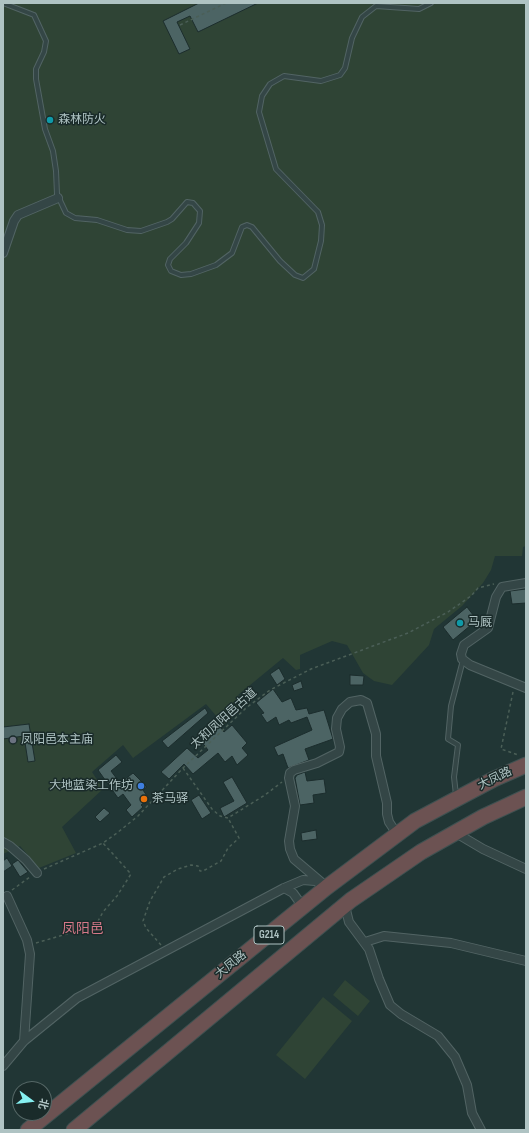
<!DOCTYPE html>
<html>
<head>
<meta charset="utf-8">
<style>
	body { margin:0 }
	#map { position:relative; width:529px; height:1133px; overflow:hidden; background:#213635; font-family:"Sofia Sans Condensed","Noto Sans SC",sans-serif }
	canvas { display:block }
	.frame { position:absolute; inset:0; border:4px solid #afc3c3; pointer-events:none }
	.north { position:absolute; left:12px; top:1081px; width:40px; height:40px; box-sizing:border-box; background:#1a2b2a; border:1px solid #566867; border-radius:50%; rotate:105deg; font-size:11px; font-weight:700; line-height:16px; text-align:center; color:#afc3c3 }
	.north::after { content:''; display:block; margin:auto; width:14px; height:18px; background:#86f0f1; clip-path:polygon(50% 0,100% 100%,50% 72%,0 100%) }
</style>
</head>
<body>
<div id="map">
<canvas width="529" height="1133"></canvas>
<div class="frame"></div>
<div class="north">北</div>
</div>
<script>
const ctx = document.querySelector('canvas').getContext('2d');
ctx.lineJoin = 'round';
function fill(path, color) { ctx.fillStyle = color; ctx.fill(path, 'evenodd'); }
const toPath = rows => new Path2D(rows.map(r => 'M' + r).join(''));
function trace(path, color, width, dash) { ctx.strokeStyle = color; ctx.lineWidth = width; ctx.lineCap = dash ? 'butt' : 'round'; ctx.setLineDash(dash || []); ctx.stroke(path); }
function write(font, color, halo, rows, align = 'center') {
  ctx.font = font + ' "Sofia Sans Condensed","Noto Sans SC",sans-serif'; ctx.lineWidth = 3; ctx.setLineDash([]); ctx.textBaseline = 'middle'; ctx.strokeStyle = halo; ctx.fillStyle = color; for (const [text, x, y, turn = 0] of rows) {
    ctx.save(); ctx.translate(x, y); ctx.rotate((+turn || 0) * Math.PI / 180); ctx.textAlign = isNaN(turn) ? turn : align; if (halo) ctx.strokeText(text, 0, 0); ctx.fillText(text, 0, 0); ctx.restore();
  }
}
const green = toPath([
	[3,3,526,3,526,546,523,547,522,556,495,556,491,570,483,583,462,606,434,629,429,645,392,685,374,681,363,673,347,645,332,641,300,655,300,669,296,670,283,658,238,695,245,705,224,725,206,704,133,758,123,745,92,772,103,789,62,827,76,853,39,868,20,846,3,854],
	[345,980,370,1001,358,1016,333,995],
	[323,997,352,1021,305,1079,276,1055]
]);
const building = toPath([
	[199,3,258,3,198,32,190,16,177,22,190,49,179,54,163,21,199,3],
	[526,589,526,603,512,604,510,591,526,589],
	[467,607,477,620,453,640,443,627,467,607],
	[279,668,285,679,277,685,270,674,279,668],
	[350,675,364,676,363,685,350,685,350,675],
	[301,681,303,688,294,691,292,685,301,681],
	[250,689,256,697,250,700,245,692,250,689],
	[273,689,282,702,291,698,296,710,307,708,309,714,324,710,333,739,305,749,309,760,288,768,283,754,278,756,274,747,312,730,307,717,291,723,289,720,279,725,276,717,267,723,261,714,264,713,256,703,273,689],
	[205,708,208,713,168,748,162,741,205,708],
	[29,724,35,761,28,762,24,736,3,739,3,727,29,724],
	[219,725,224,732,232,725,247,743,242,748,248,755,237,765,232,756,225,762,218,753,193,774,184,764,169,779,161,772,187,748,198,758,208,750,201,741,219,725],
	[116,755,122,762,111,771,120,783,133,773,147,787,143,790,149,799,141,805,143,807,132,817,126,810,131,805,123,794,118,798,98,770,116,755],
	[305,772,307,781,324,779,326,793,313,795,314,803,300,805,295,778,297,775,305,772],
	[232,777,247,803,224,817,220,808,234,801,223,782,232,777],
	[199,795,211,813,202,819,191,800,199,795],
	[104,808,110,813,100,822,95,817,104,808],
	[316,830,317,839,302,841,301,833,316,830],
	[7,858,12,866,3,872,3,861,7,858],
	[18,860,28,872,20,877,12,864,18,860]
]);
const path = toPath([
	[180,25,226,3],
	[513,692,501,749,518,755],
	[183,768,212,809,220,816,228,818,265,795,282,782],
	[44,869,103,843,117,833,138,816,183,768,246,708,270,690,311,669,408,633,448,612,471,596,478,588,494,584],
	[12,890,30,877],
	[36,943,87,928,98,921,103,912,117,896,131,874,103,843],
	[161,945,146,928,143,921,150,901,164,877,178,869,191,865,198,866,200,871,203,871,221,861,228,848,239,838,228,818]
]);
const lane = toPath([
	[3,3,34,15,46,41,44,52,36,69,36,79,45,129,53,151,56,171,57,194,66,213,75,218,97,220,127,230,141,231,167,222,172,219,187,202,193,203,200,211,199,223,186,243,170,259,168,265,171,271,181,275,191,274,216,265,232,253,242,227,247,225,252,227,280,261,295,275,303,278,314,269,321,241,322,225,318,212,276,169,259,112,262,96,270,84,284,76,321,81,340,75,345,68,352,38,362,17,376,6,419,9,431,3],
	[456,795,454,777,458,745,448,739,451,706,463,660]
]);
const street = toPath([
	[3,253,14,221,18,215,58,198],
	[526,583,502,587,496,597,488,628,464,645,461,654,462,659,470,665,526,688],
	[456,833,483,849,526,869],
	[3,842,10,846,26,860,37,873],
	[327,887,294,859,290,849,289,841,295,806,289,778,290,773,294,770,317,763,339,752,340,747,336,729,337,718,342,709,350,702,361,700,367,703,376,734,376,756,387,803,387,814,389,822,397,834],
	[284,888,293,893,303,907],
	[7,896,27,940,30,954,24,1041],
	[345,906,349,922,369,949,379,979,390,1005,401,1014,438,1036,455,1057,467,1085,472,1113,481,1130],
	[365,942,384,936,451,943,526,961],
	[3,1066,24,1041,77,998,284,888,303,880,315,881,321,884]
]);
const highway = toPath([
	[28,1130,327,887,415,821,494,779,526,765],
	[74,1130,351,900,421,852,483,817,526,797]
]);
const markers = [
	[50,120,4,"#0f9aa8"],
	[460,623,4,"#0f9aa8"],
	[13,740,4,"#6b7280"],
	[141,786,4,"#3f7fe0"],
	[144,799,4,"#e8710a"]
];
const shields = [
	[269,935,30]
];
const shieldNames = [
	["G214",269,935]
];
const poiNames = [
	["森林防火",58,120],
	["马厩",468,623],
	["凤阳邑本主庙",21,740],
	["大地蓝染工作坊",133,786,"right"],
	["茶马驿",152,799]
];
const streetNames = [
	["太和凤阳邑古道",224,719,-42],
	["大凤路",495,779,-26],
	["大凤路",231,965,-39]
];
const quarterNames = [
	["凤阳邑",83,929]
];
fill(green, '#2f4435');
fill(building, '#4c6464');
trace(building, '#1c2d2d', 1);
trace(lane, '#526464', 6);
trace(street, '#526464', 10);
trace(highway, '#3f5151', 17);
trace(path, '#4b5f57', 1.5, [3, 3]);
trace(lane, '#344646', 4);
trace(street, '#344646', 8);
trace(highway, '#6c5252', 15);
for (const [x, y, r, color] of markers) { const dot = new Path2D(); dot.arc(x, y, r, 0, 2 * Math.PI); ctx.fillStyle = color; ctx.fill(dot); trace(dot, '#1a2b2a', 1.5); }
for (const [x, y, w] of shields) { const box = new Path2D(); box.roundRect(x - w / 2, y - 9, w, 18, 3); ctx.fillStyle = '#1a2b2a'; ctx.fill(box); trace(box, '#afc3c3', 1); }
write('bold 11px', '#afc3c3', null, shieldNames);
write('12px', '#afc3c3', '#1a2b2a', poiNames, 'left');
write('12px', '#afc3c3', '#1a2b2a', streetNames);
write('14px', '#d47888', '#1a2b2a', quarterNames);
</script>
</body>
</html>
